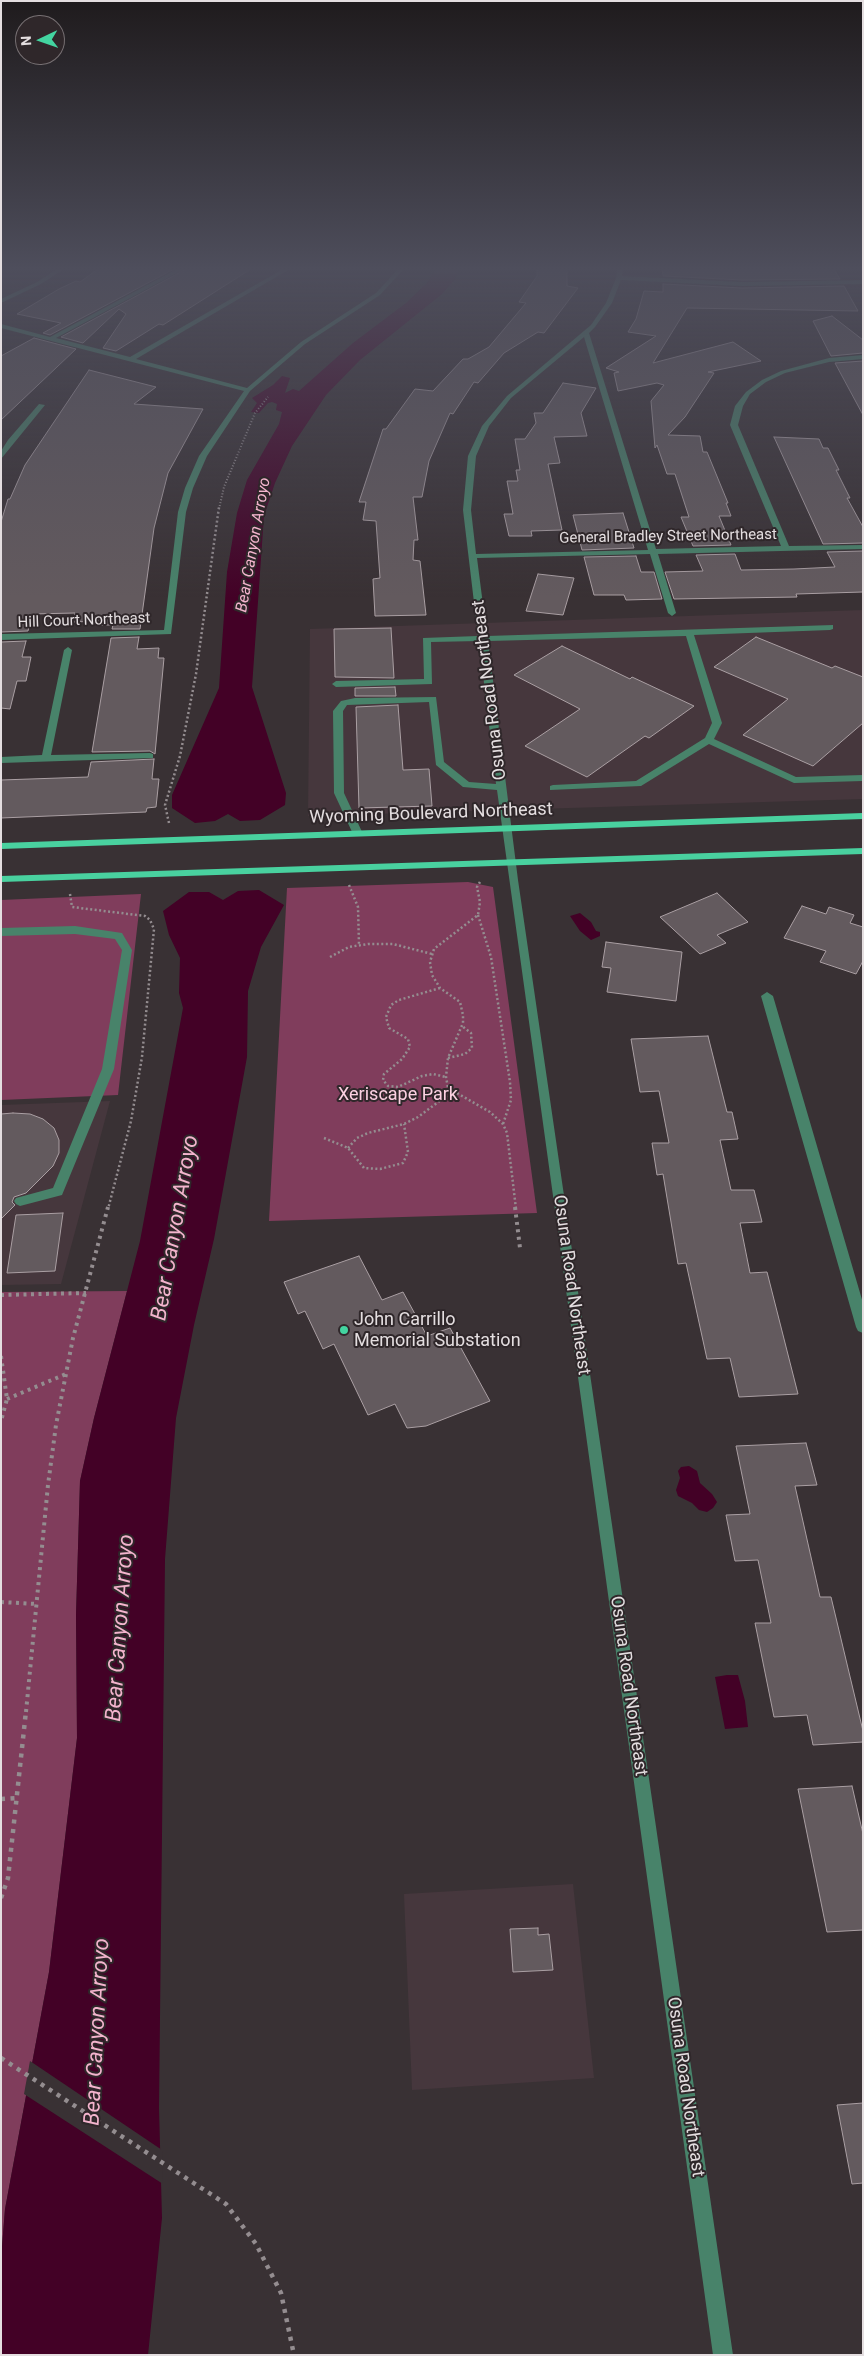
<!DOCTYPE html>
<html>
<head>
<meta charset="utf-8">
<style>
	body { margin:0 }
	#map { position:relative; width:864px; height:2356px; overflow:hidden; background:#393134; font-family:Roboto,sans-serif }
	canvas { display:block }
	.frame { position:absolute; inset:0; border:2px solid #e4dee0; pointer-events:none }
	.north { position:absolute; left:15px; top:15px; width:50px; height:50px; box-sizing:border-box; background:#2f272a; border:1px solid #777073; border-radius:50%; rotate:267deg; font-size:14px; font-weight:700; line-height:20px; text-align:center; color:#e4dee0 }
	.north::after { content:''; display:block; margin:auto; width:18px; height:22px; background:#43d4a0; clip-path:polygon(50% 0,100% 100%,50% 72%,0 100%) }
</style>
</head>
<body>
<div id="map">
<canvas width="864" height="2356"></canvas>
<div class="frame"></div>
<div class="north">N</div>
</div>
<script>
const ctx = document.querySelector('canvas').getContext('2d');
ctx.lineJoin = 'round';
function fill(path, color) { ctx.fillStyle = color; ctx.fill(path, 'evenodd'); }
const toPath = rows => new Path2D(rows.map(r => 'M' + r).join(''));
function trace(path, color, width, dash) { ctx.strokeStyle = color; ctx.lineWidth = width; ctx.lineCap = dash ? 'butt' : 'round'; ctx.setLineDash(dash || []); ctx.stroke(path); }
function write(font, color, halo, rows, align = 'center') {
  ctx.font = font + ' Roboto,sans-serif'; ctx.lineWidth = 4; ctx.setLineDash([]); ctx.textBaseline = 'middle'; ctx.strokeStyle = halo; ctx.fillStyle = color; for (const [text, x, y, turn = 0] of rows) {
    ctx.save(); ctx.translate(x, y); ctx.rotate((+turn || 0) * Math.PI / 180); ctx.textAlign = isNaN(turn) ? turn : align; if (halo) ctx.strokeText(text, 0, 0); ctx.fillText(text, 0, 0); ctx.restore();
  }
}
const built = toPath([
	[863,610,863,799,308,816,310,629],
	[110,1101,61,1284,1,1285,1,1105],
	[573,1884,594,2078,412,2090,404,1894]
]);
const green = toPath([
	[468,882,493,887,537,1213,269,1221,287,888],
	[141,894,118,1095,1,1100,1,900],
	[127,1291,94,1418,80,1481,76,1615,77,1738,49,1972,5,2209,1,2259,1,1292]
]);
const water = toPath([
	[436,269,459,269,455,279,442,294,360,360,326,395,292,446,275,483,264,516,252,687,286,793,285,805,260,820,240,821,228,814,215,821,195,823,172,808,172,795,219,688,227,572,237,513,247,480,279,424,282,412,276,410,277,404,272,402,268,403,259,413,251,412,257,403,252,398,273,385,282,376,290,378,285,393,293,389,299,391,353,343,406,303,427,283],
	[259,890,284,905,261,947,248,991,247,1057,214,1239,194,1325,176,1418,165,1559,159,2108,162,2218,148,2355,1,2355,1,2259,5,2209,49,1972,77,1738,76,1615,80,1481,94,1418,140,1241,183,1008,179,993,180,958,169,935,163,911,189,892,209,892,223,900,238,891],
	[580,913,591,922,596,931,600,932,600,936,591,940,580,931,570,916],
	[689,1466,697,1471,700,1483,712,1494,717,1502,713,1508,707,1512,699,1510,692,1503,678,1496,676,1490,680,1478,678,1471,681,1467],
	[727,1675,738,1675,745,1701,748,1727,725,1729,715,1677]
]);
const pier = toPath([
	[30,2061,162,2150,163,2184,24,2094]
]);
const building = toPath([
	[98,269,174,269,50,335,43,333,61,323,17,314,59,289,76,281,80,282,98,269],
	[186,269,251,269,163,325,159,324,116,351,103,348,126,314,119,309,83,343,61,337,186,269],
	[537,269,567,269,567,286,578,288,544,333,538,332,504,353,478,383,474,382,453,414,450,413,429,461,422,497,413,497,418,540,414,540,413,560,420,561,426,615,375,616,373,579,380,578,376,521,363,520,366,502,359,502,383,429,386,429,415,389,433,391,463,359,468,359,489,347,526,303,519,302,537,276,537,269],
	[662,269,834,269,840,279,742,280,663,276,662,269],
	[663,284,742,288,844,286,858,311,687,308,653,363,733,342,761,361,708,372,714,373,685,417,668,435,700,436,703,452,707,452,728,503,726,503,731,516,719,516,731,545,693,546,681,517,689,517,675,474,667,474,657,445,655,448,651,401,664,385,657,383,618,391,614,373,619,372,606,368,656,336,628,332,636,319,644,291,663,292,663,284],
	[832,316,863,340,863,353,831,356,813,321,832,316],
	[34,338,76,349,1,420,1,356,34,338],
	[863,361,863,415,835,363,863,361],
	[89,370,156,387,134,404,203,409,168,473,154,528,140,629,112,629,113,625,101,625,101,621,73,622,75,613,32,614,28,631,1,632,1,522,8,499,10,499,25,465,89,370],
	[563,383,596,388,581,413,587,436,554,437,560,463,548,464,562,530,531,531,532,536,509,536,504,514,513,514,507,481,518,481,516,470,520,470,515,439,525,439,536,423,534,413,543,413,563,383],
	[774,437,819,439,823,448,828,448,839,470,836,470,850,498,847,498,863,527,863,543,823,544,774,437],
	[623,513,634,548,582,550,573,515,623,513],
	[863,551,863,592,796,594,797,597,674,599,665,572,703,571,696,555,735,554,741,570,794,569,835,567,827,552,863,551],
	[636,556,641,572,654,572,662,599,626,600,624,595,594,595,584,557,636,556],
	[538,574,574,578,563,615,526,611,538,574],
	[391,628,394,678,335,677,334,629,391,628],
	[139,637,137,649,159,648,158,658,164,658,155,754,150,751,92,752,111,638,139,637],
	[756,637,832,668,835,666,863,677,863,723,813,766,743,735,788,699,714,667,756,637],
	[26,641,22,657,31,657,26,681,17,681,10,709,1,708,1,642,26,641],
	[562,646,630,679,632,677,694,706,649,738,645,736,587,777,525,746,580,709,514,675,562,646],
	[395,687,396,696,355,696,355,688,395,687],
	[398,705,403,770,429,769,432,806,359,808,356,707,398,705],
	[154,759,152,779,159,779,156,807,147,808,146,812,1,818,1,780,88,777,91,762,154,759],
	[717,893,748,922,717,935,726,943,700,954,660,917,717,893],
	[802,906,826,914,829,907,854,915,850,923,863,927,863,961,856,974,820,962,826,951,784,938,802,906],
	[606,942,682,952,676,1001,607,992,611,968,602,967,606,942],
	[708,1036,727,1112,732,1112,738,1139,720,1140,731,1190,754,1190,762,1222,740,1223,750,1273,767,1272,798,1394,739,1397,730,1358,707,1359,686,1263,678,1264,663,1174,657,1175,652,1143,669,1143,659,1091,640,1092,631,1039,708,1036],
	[13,1113,30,1114,43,1119,54,1128,59,1140,59,1153,53,1166,26,1193,14,1197,12,1202,15,1205,1,1219,1,1114,13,1113],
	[63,1213,55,1271,7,1273,16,1215,63,1213],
	[359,1256,382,1300,403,1292,427,1336,450,1328,490,1401,426,1426,407,1428,395,1404,368,1415,334,1344,323,1349,305,1311,298,1314,284,1282,359,1256],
	[806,1443,817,1485,795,1486,820,1597,831,1597,863,1731,863,1742,813,1745,807,1715,774,1717,755,1623,771,1623,758,1560,735,1561,726,1515,750,1514,736,1446,806,1443],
	[852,1786,863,1834,863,1930,827,1932,798,1789,852,1786],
	[538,1928,538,1935,549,1934,553,1970,513,1972,510,1929,538,1928],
	[863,2103,863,2183,852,2184,837,2105,863,2103]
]);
const pathFar3 = toPath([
	[219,509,224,487,255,413,268,397]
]);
const pathFar2 = toPath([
	[169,823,165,805,180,756,196,674,219,507],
	[480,882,477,887,480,902,478,915,434,949,430,962,432,975,440,988,460,1002,463,1015,463,1023,448,1058,446,1077,448,1088,490,1112,503,1124,507,1133,516,1209],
	[349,885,358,907,359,945],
	[70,894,72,907,145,916,150,920,154,929,142,1057,131,1121,108,1209],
	[478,915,491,957,510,1082,511,1100,503,1124],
	[330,957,349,947,368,944,393,944,432,954],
	[440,988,399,1000,391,1005,386,1017,389,1028,408,1039,410,1047,402,1059,384,1074,383,1080,388,1086,398,1087,422,1076,433,1074,446,1077],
	[448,1058,465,1054,472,1048,471,1033,462,1026],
	[324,1138,348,1148,364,1168,380,1169,403,1163,408,1152,404,1124],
	[348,1148,357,1138,368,1133,404,1124,418,1117,453,1091]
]);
const pathFar1 = toPath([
	[515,1207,520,1248],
	[1,1295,86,1293],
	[1,1356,7,1399,1,1421],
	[7,1399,66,1374],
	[1,1602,37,1604],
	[26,1712,48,1485,56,1425,73,1338,108,1207]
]);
const path = toPath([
	[1,1799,18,1798],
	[1,1898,8,1878,26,1711],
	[1,2058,226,2204,256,2244,281,2293,294,2355]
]);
const minor = toPath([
	[57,269,64,269,41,284,1,303,1,299,37,282,57,269],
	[177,269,184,269,56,338,130,357,283,269,290,269,136,359,247,388,301,342,376,293,398,269,404,269,380,295,305,344,250,391,207,456,193,488,186,512,171,634,1,640,1,634,164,630,178,512,185,488,199,456,244,391,1,328,1,324,50,337,177,269],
	[617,269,623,269,622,276,742,282,863,280,863,284,742,286,621,280,612,303,595,327,589,333,656,549,781,546,730,425,735,406,746,392,762,380,781,371,829,358,863,355,863,359,829,362,785,373,766,382,750,394,743,406,738,425,789,546,863,545,863,549,658,554,676,613,672,616,668,613,650,554,477,558,487,636,833,625,833,629,830,630,694,635,722,723,714,739,796,777,863,775,863,781,794,783,709,744,641,786,550,790,550,786,553,785,636,781,705,738,712,723,686,636,488,641,518,880,733,2355,713,2355,497,790,463,787,436,765,429,702,347,705,343,711,344,793,363,834,362,836,354,836,353,834,334,793,333,711,341,701,355,698,436,697,444,762,469,782,496,784,479,641,431,642,432,684,336,687,332,684,336,681,424,679,423,638,478,636,463,510,468,456,482,426,507,396,591,325,606,303,616,278,617,269],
	[584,337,648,550,476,554,471,510,476,456,489,426,511,398,584,337],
	[39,404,45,405,1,459,1,451,8,440,39,404],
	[68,647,72,650,51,755,150,753,153,754,153,758,1,763,1,757,42,755,64,650,68,647],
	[75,926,122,933,132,950,114,1069,62,1195,20,1206,16,1204,14,1201,16,1198,53,1188,102,1069,122,950,115,939,75,934,1,936,1,928,75,926],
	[767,992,773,996,863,1303,863,1333,858,1331,856,1327,761,996,767,992]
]);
const major = toPath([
	[863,813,863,819,1,849,1,843,863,813],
	[863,848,863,854,1,882,1,876,863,848]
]);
const markers = [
	[344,1330,5,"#43d4a0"]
];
const farStreetnames = [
	["General Bradley Street Northeast",668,537,-1],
	["Hill Court Northeast",84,621,-2]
];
const farWaternames = [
	["Bear Canyon Arroyo",254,545,-80]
];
const streetNames = [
	["Osuna Road Northeast",490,690,-97],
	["Wyoming Boulevard Northeast",431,814,-2],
	["Osuna Road Northeast",571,1285,82],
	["Osuna Road Northeast",628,1686,82],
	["Osuna Road Northeast",685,2087,82]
];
const parkNames = [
	["Xeriscape Park",398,1095]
];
const poiNames = [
	["John Carrillo",354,1320],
	["Memorial Substation",354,1341]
];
const nearWaternames = [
	["Bear Canyon Arroyo",176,1228,-80],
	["Bear Canyon Arroyo",121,1628,-86],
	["Bear Canyon Arroyo",98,2032,-87]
];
fill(built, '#46373d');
fill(green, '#803d5c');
fill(water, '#430126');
fill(pier, '#393134');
fill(building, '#635a5e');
trace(building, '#aa9fa3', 1);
trace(pathFar3, '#948d90', 2, [1, 2]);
trace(pathFar2, '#948d90', 2.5, [2, 2.5]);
trace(pathFar1, '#948d90', 4, [3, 4.5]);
trace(path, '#948d90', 4.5, [4, 5.5]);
fill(minor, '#48836a');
fill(major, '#49d19f');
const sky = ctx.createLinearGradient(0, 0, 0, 598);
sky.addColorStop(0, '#1f1b1d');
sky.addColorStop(0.45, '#4e4e5c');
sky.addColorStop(1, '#4e4e5c00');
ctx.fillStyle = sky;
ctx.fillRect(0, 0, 864, 598);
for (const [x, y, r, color] of markers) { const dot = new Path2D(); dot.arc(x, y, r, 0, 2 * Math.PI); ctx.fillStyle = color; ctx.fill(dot); trace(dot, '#2f272a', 2); }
write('15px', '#e4dee0', '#2f272a', farStreetnames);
write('italic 16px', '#f3b4cd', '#2f272a', farWaternames);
write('18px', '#e4dee0', '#2f272a', streetNames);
write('18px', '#fcd1e2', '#2f272a', parkNames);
write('18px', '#e4dee0', '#2f272a', poiNames, 'left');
write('italic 22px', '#f3b4cd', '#2f272a', nearWaternames);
</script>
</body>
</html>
